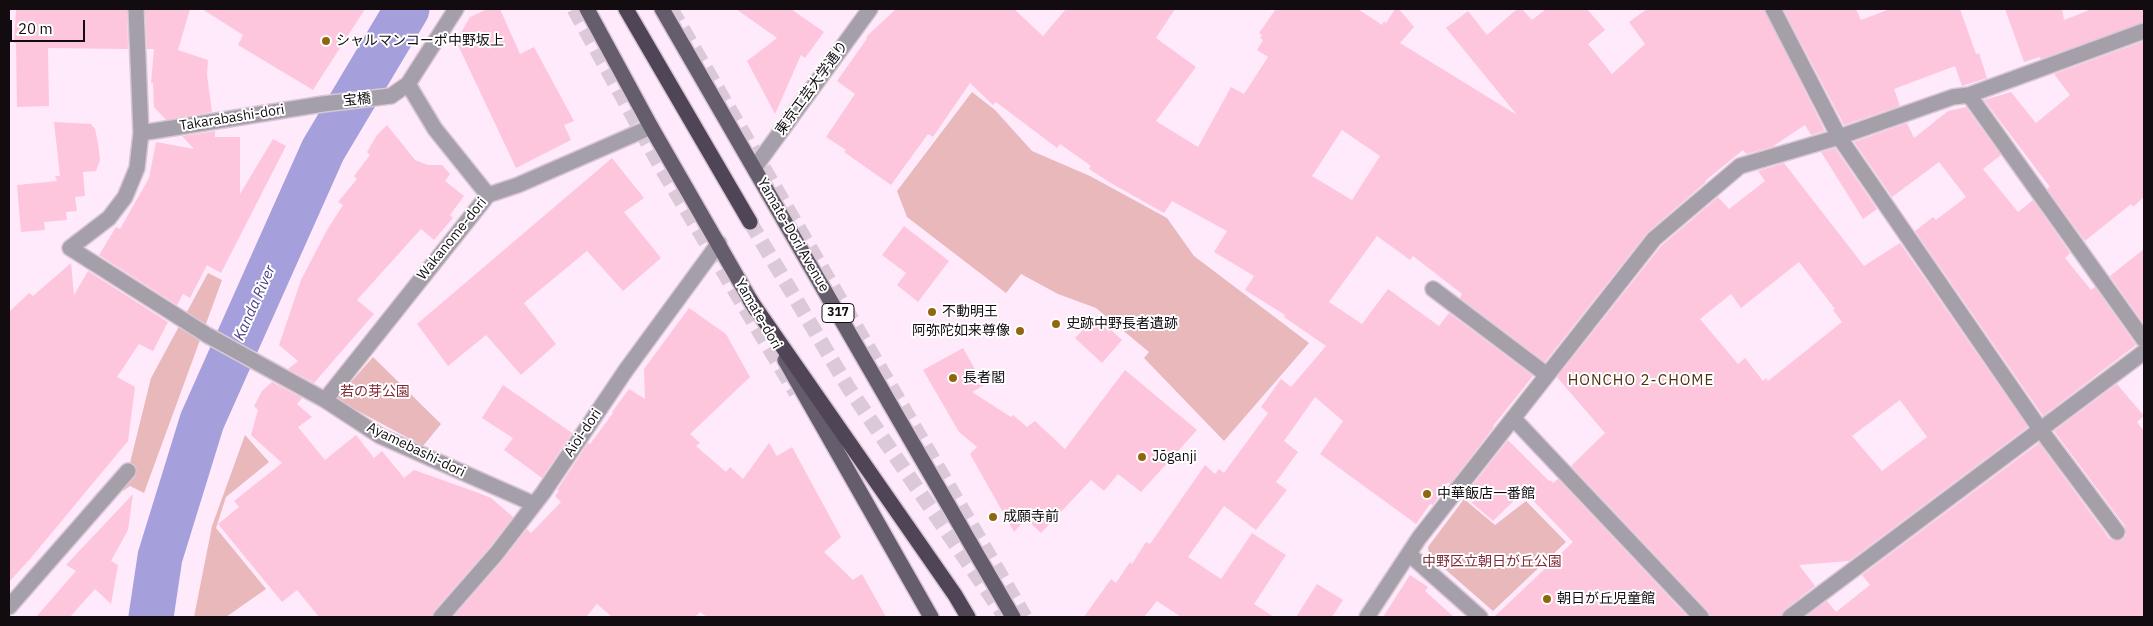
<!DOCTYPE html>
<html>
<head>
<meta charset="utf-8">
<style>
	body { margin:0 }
	#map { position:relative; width:2153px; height:626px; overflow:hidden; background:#feeafb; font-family:"IBM Plex Sans",sans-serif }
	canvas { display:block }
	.frame { position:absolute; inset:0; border:10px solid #120c11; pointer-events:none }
	.scale { position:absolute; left:10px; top:20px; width:75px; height:22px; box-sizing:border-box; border:2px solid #120c11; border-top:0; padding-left:6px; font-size:15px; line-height:18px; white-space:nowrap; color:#120c11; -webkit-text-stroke:4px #fff; paint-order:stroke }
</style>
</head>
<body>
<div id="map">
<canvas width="2153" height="626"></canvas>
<div class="frame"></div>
<div class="scale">20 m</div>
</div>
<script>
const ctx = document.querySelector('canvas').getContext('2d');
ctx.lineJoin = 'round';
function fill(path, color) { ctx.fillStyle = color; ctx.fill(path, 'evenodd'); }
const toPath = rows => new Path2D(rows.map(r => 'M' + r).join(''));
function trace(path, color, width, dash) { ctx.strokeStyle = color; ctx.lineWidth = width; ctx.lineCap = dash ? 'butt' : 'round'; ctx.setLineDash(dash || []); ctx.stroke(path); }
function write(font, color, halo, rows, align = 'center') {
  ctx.font = font + ' "IBM Plex Sans","Noto Sans JP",sans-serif'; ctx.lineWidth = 4; ctx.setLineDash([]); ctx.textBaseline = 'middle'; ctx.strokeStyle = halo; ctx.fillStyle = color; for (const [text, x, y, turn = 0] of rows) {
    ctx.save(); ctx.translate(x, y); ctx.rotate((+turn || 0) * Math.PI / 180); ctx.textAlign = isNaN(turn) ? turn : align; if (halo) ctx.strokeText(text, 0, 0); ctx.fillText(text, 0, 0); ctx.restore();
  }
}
const green = toPath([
	[972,92,995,110,1032,151,1090,176,1167,218,1194,256,1309,343,1224,441,1144,358,1149,352,1096,308,1058,294,1021,274,1006,293,907,217,897,191],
	[208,273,222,280,144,493,130,486,123,491,118,485,128,471,151,378],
	[373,357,441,424,423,446,336,399],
	[245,435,269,462,226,497,216,528,266,589,226,617,194,617,212,526],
	[1464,499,1495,525,1526,501,1566,542,1493,611,1429,555,1428,547]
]);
const river = toPath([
	[151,617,160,557,202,421,323,150,407,9]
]);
const building = toPath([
	[16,9,127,9,128,49,48,48,49,106,17,107,16,43,14,43],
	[145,9,190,9,178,50,208,60,207,75,212,112,166,120,154,107,153,83,151,83,154,49,147,49],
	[202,9,365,9,313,90,238,45,243,35],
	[487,9,500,9,520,54,534,47,574,121,564,125,571,140,516,168,456,41,470,17],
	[736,9,791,9,824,32,805,58,801,55,775,114,747,61,777,38],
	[896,9,1014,9,1043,36,1066,9,1175,9,1156,38,1196,67,1156,121,1198,147,1231,87,1244,94,1268,57,1257,50,1263,40,1260,38,1262,35,1259,33,1276,9,1358,9,1382,25,1384,21,1386,23,1395,9,1399,9,1414,27,1400,43,1517,115,1446,28,1468,11,1487,35,1517,9,1522,9,1532,20,1546,9,1587,9,1605,30,1588,44,1612,74,1645,44,1629,22,1647,9,1764,9,1825,131,1811,135,1805,125,1772,147,1746,154,1743,150,1705,181,1706,182,1647,233,1545,362,1460,298,1462,294,1413,256,1410,260,1377,236,1329,302,1362,324,1388,289,1439,326,1449,313,1533,376,1493,426,1494,427,1450,484,1448,482,1433,505,1430,504,1416,524,1320,454,1343,421,1315,397,1284,441,1298,452,1276,482,1287,490,1256,530,1224,506,1188,557,1221,579,1252,533,1286,555,1254,604,1274,617,1181,617,1157,601,1144,617,1084,617,1111,579,1116,583,1130,562,1132,564,1146,542,1150,544,1205,465,1215,474,1219,469,1224,473,1268,413,1261,407,1281,379,1291,387,1326,346,1284,317,1285,315,1245,290,1254,276,1214,252,1227,231,1172,201,1164,213,1109,182,1089,169,1091,166,1060,144,1057,148,996,102,993,105,970,83,933,137,928,134,891,185,844,152,846,150,826,137,855,94,837,81,866,40,867,36],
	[1342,130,1380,156,1352,200,1312,176],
	[1783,9,1856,9,1861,20,1890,9,1960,9,1976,54,1979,53,1987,78,1962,86,1955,66,1894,89,1900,106,1844,125],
	[2005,9,2062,9,2064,20,2092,9,2144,9,2144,22,2041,59,2040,57,2024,62],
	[2144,41,2144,197,2133,207,2131,204,2085,241,2047,189,2050,187,1984,100,2011,92,2036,123,2070,95,2054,74],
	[1966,107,2001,155,1983,169,2018,212,2033,200,2070,253,2065,258,2091,290,2095,287,2136,345,2043,416,1915,231,1933,217,1936,220,1966,197,1939,162,1892,197,1854,142,1907,123,1914,138,1948,111],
	[54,122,91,124,95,129,98,143,100,160,96,171,83,172,85,196,75,197,77,211,66,212,67,220,44,222,45,230,21,232,17,185,57,181,55,176,60,176],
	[387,125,415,160,428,165,442,165,450,174,445,181,464,196,450,215,453,218,434,240,421,229,357,300,374,314,314,383,288,369,298,361,279,345,301,280,327,230,343,205,338,202,357,179,354,176,370,155,367,152,377,135],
	[215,131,215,137,240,137,240,194,273,139,286,146,221,273,207,265,190,298,183,294,177,305,99,255,116,227,120,229,149,178,156,142,194,149,182,136],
	[1835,148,1877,209,1863,219,1821,152],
	[612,158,644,198,624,212,661,258,623,291,587,251,524,303,556,344,521,375,486,335,448,366,417,324],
	[1784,163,1864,266,1900,243,2028,427,1849,561,1799,565,1815,586,1784,610,1781,617,1710,617,1708,611,1571,466,1605,433,1557,377,1661,246,1718,197,1729,209,1765,181,1758,171],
	[1799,262,1835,309,1833,310,1842,322,1768,381,1766,378,1763,381,1745,358,1738,364,1700,319,1731,294,1741,308],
	[1900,400,1927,437,1882,471,1852,436],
	[904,226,949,261,918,302,897,285,906,273,882,255],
	[2144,249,2144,324,2110,276],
	[71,263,74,295,88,271,168,322,153,351,139,344,117,377,135,387,128,441,30,559,9,582,9,312,29,293,33,296],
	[689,308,726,334,750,377,690,434,700,443,696,446,726,472,730,467,743,479,769,443,777,456,792,447,841,537,824,552,853,580,862,574,886,617,707,617,700,612,695,617,612,617,597,604,586,617,453,617,503,560,527,529,531,533,561,502,555,496,559,491,557,490,588,443,590,444,613,413,612,412,629,389,645,399,644,369],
	[1096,316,1122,340,1102,363,1075,338],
	[963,348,984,385,972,392,1011,417,1013,415,1027,427,1035,421,1065,449,1125,370,1197,430,1141,492,1118,474,1104,491,1091,480,1041,533,1026,519,1014,532,970,454,977,447,959,432,923,370],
	[272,382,302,398,297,404,312,417,298,427,325,460,356,435,374,458,382,451,404,478,414,470,476,492,491,498,513,517,489,548,434,611,432,617,319,617,297,590,282,602,218,524,239,507,234,501,282,463,251,435,258,410,254,406,262,391],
	[2117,384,2144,416,2137,422,2144,431,2144,617,1805,617,1827,601,1836,612,1870,585,1862,575,2039,443,2109,538,2114,541,2122,540,2126,535,2125,526,2054,431],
	[503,385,572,433,542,478,504,450,513,438,482,418],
	[1508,440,1549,481,1550,480,1553,483,1558,479,1688,617,1494,617,1573,542,1524,491,1493,521,1464,496],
	[133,494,128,530,111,561,118,565,111,604,95,589,70,617,36,617,76,571,66,565],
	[1410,575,1428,587,1425,591,1454,617,1383,617],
	[1317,584,1343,600,1332,617,1296,617]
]);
const highwayTunnel = toPath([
	[574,9,662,169,796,393],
	[671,9,1025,617],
	[750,222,848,387,1005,617]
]);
const street = toPath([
	[136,9,141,133,137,168,125,197,109,218,70,248,207,335,325,400,380,436,534,504],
	[1773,9,1839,137,2040,429,2117,532],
	[408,84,435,129,488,195],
	[1969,95,2144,340],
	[141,133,323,104,391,96,408,84,456,9],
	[755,167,870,9],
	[1433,289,1547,375],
	[325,400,488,195,518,185,651,127],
	[1513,418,1701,617],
	[1409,554,1480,617],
	[9,607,128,471],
	[441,617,496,554,543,493,626,370,719,243],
	[1367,617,1419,538,1654,239,1740,166,1839,137,1953,97,1969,95,2144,31],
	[1790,617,2144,352]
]);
const primary = toPath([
	[587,9,651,127,756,310],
	[662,9,1013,617],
	[785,360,931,617]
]);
const highway = toPath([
	[626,9,750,222],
	[750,300,955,595,968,617]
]);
const markers = [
	[326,41,5,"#90670e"],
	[932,312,5,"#90670e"],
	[1056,324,5,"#90670e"],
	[1020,331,5,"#90670e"],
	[953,378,5,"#90670e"],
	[1142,457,5,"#90670e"],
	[1427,494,5,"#90670e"],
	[993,517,5,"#90670e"],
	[1547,599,5,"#90670e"]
];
const shields = [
	[838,313,32]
];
const shieldNames = [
	["317",838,313]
];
const poiNames = [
	["シャルマンコーポ中野坂上",336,41],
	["不動明王",942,312],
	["史跡中野長者遺跡",1066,324],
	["阿弥陀如来尊像",1010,331,"right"],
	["長者閣",963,378],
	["Jōganji",1152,457],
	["中華飯店一番館",1437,494],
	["成願寺前",1003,517],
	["朝日が丘児童館",1557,599]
];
const streetNames = [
	["東京工芸大学通り",812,88,-54],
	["宝橋",357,100,-6],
	["Takarabashi-dori",232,118,-9],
	["Yamate-Dori Avenue",793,235,60],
	["Wakanome-dori",452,239,-51],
	["Yamate-dori",758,314,60],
	["Aioi-dori",583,433,-56],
	["Ayamebashi-dori",416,450,26]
];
const parkNames = [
	["若の芽公園",375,392],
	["中野区立朝日が丘公園",1492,562]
];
const waterNames = [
	["Kanda River",255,303,-66]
];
const neighbourhoodNames = [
	["HONCHO 2-CHOME",1641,381]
];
fill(green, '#e8b8bb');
trace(river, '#a59fdb', 45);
fill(building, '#fec6dc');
trace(highwayTunnel, '#dbc9d8', 15, [15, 8]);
trace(street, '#d8c6d6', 18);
trace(primary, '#d8c6d6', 18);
trace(highway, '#d8c6d6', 18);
trace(street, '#a49fa8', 15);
trace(primary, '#655d6c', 15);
trace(highway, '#4f4556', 15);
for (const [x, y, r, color] of markers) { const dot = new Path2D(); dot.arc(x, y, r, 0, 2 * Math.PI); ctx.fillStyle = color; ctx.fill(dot); trace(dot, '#fff', 2); }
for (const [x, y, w] of shields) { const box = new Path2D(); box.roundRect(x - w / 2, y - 9.5, w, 19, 4); ctx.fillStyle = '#fff'; ctx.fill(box); trace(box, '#120c11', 1); }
write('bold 12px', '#120c11', null, shieldNames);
write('14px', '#120c11', '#fff', poiNames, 'left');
write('14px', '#120c11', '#fff', streetNames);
write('14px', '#7f2c38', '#fff', parkNames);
write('italic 15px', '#4b3e86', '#fff', waterNames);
ctx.letterSpacing = '1px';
write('15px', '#48340d', '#fff', neighbourhoodNames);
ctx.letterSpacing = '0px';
</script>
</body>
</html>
